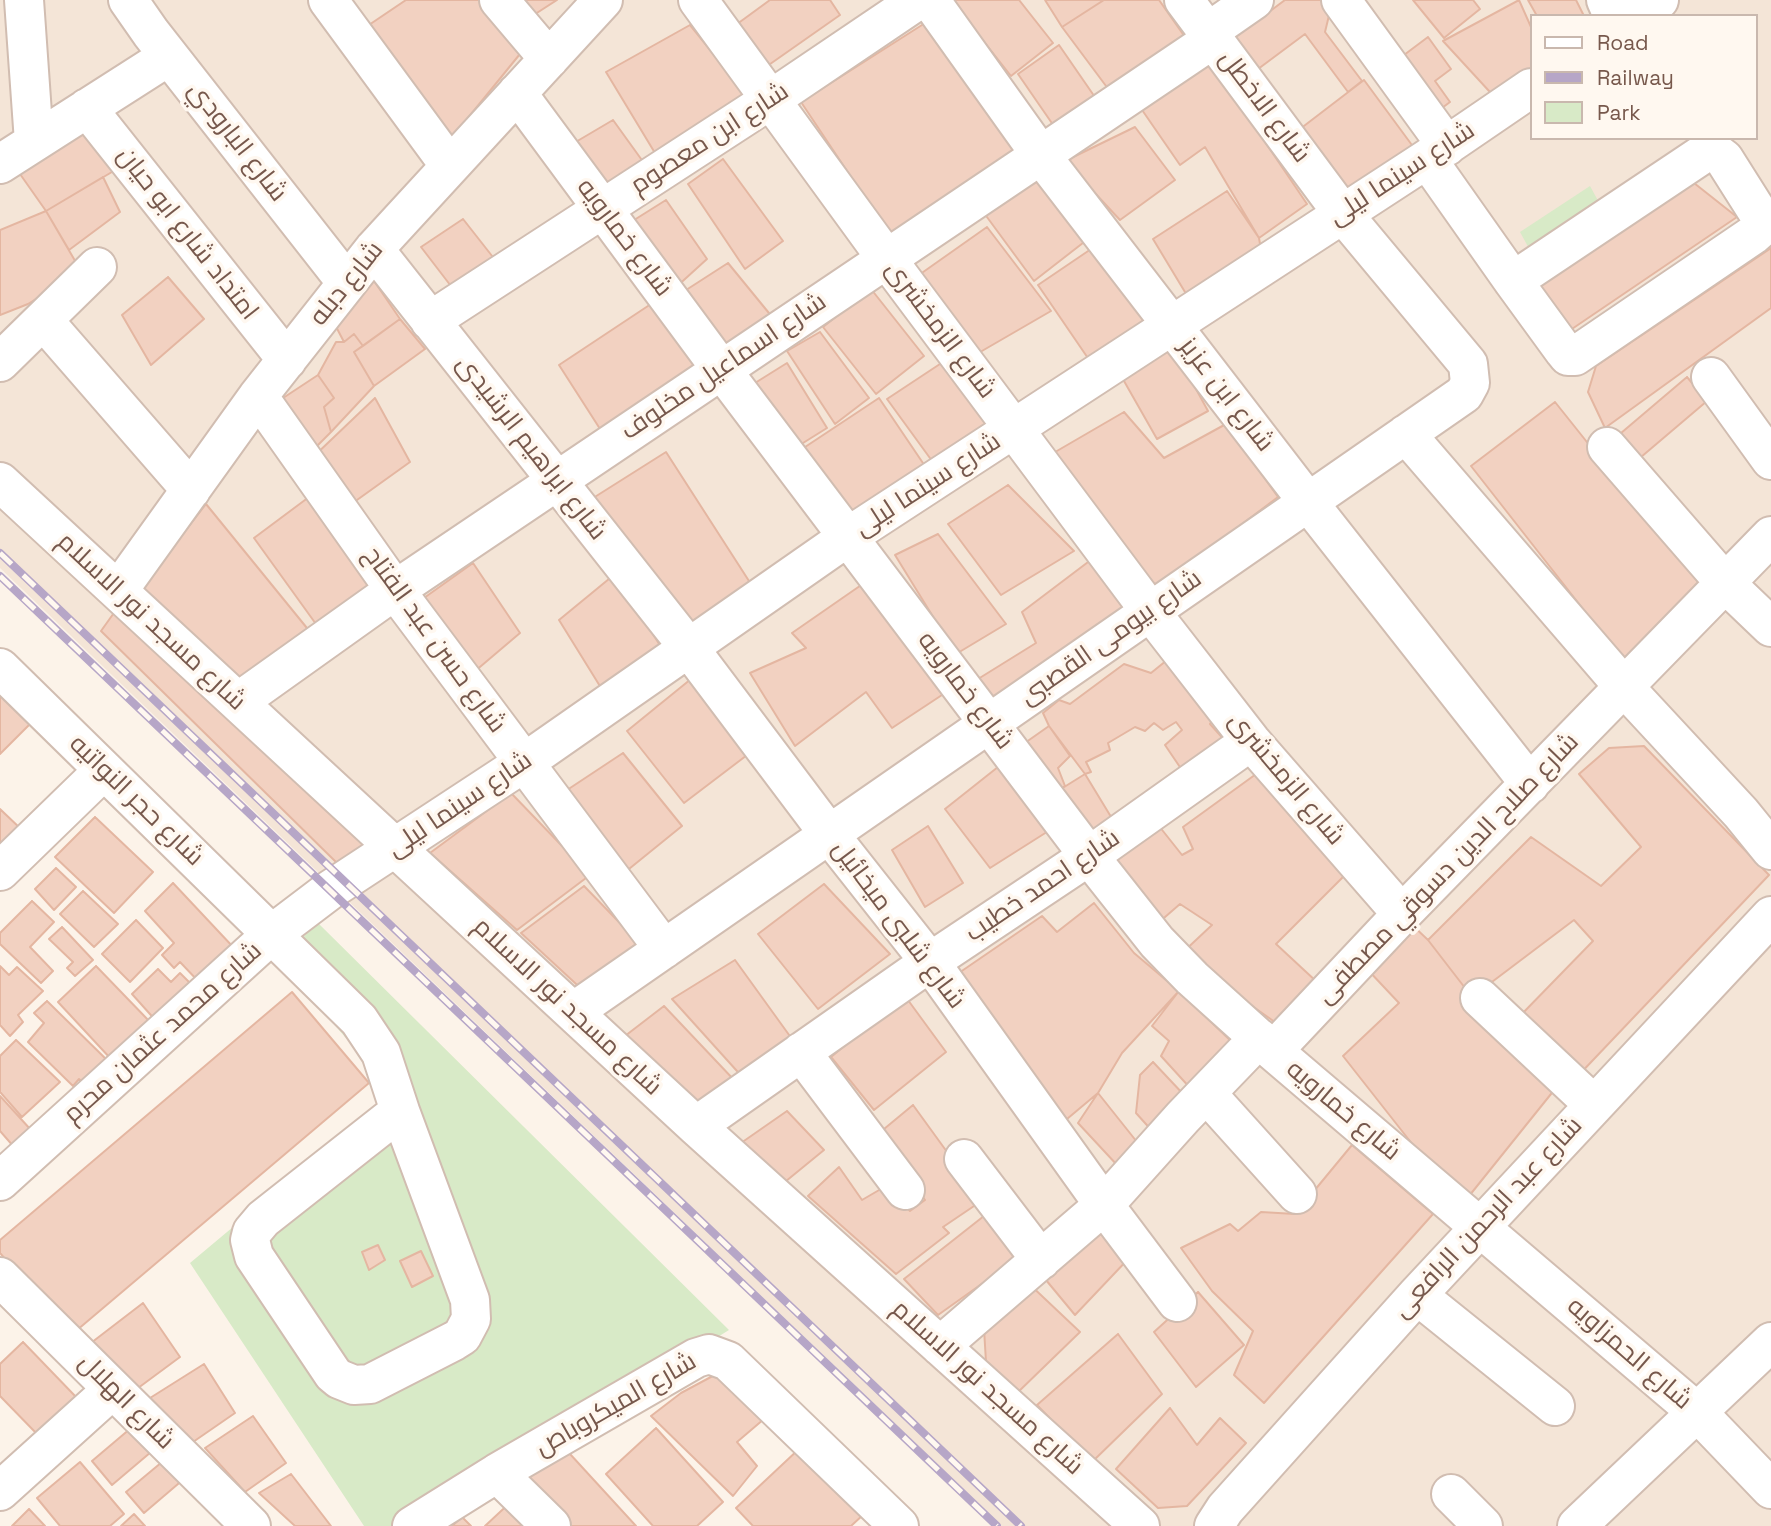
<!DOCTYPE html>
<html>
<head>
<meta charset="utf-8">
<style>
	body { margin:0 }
	#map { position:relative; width:1771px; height:1526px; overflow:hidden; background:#fcf3e9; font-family:"Space Grotesk",sans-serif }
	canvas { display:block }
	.legend { position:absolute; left:1530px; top:14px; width:228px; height:126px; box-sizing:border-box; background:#fff8f0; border:2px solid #c9b8ae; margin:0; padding:9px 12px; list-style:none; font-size:21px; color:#77584c }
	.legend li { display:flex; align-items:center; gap:14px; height:35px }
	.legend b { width:35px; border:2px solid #c9b8ae }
</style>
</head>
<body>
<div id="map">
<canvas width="1771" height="1526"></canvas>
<ul class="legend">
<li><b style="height:9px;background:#fff"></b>Road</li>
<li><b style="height:9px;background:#b6a6c7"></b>Railway</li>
<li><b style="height:19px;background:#d8eac7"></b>Park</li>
</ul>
</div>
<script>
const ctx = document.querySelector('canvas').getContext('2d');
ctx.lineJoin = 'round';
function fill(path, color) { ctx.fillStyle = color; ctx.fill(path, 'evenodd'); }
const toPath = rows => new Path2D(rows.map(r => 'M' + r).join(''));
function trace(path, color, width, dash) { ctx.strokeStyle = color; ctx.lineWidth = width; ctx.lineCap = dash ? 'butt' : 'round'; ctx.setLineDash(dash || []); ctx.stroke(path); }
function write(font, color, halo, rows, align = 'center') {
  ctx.font = font + ' "Space Grotesk",Cairo,sans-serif'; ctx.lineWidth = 7; ctx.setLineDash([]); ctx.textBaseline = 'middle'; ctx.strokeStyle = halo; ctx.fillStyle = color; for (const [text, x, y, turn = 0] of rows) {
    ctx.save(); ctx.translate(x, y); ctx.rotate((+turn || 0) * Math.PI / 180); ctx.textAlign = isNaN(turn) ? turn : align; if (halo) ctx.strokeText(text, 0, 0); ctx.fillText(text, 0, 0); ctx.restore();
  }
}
const residential = toPath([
	[0,0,1771,0,1771,1526,1002,1526,0,568],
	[1531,16,1755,16,1755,138,1531,138]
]);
const green = toPath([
	[1590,186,1602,208,1537,263,1520,232],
	[318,923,729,1330,413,1526,364,1526,190,1263,393,1093,279,960]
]);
const building = toPath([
	[406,0,491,0,524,49,446,145,360,31,406,0],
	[516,0,557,0,529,18,516,0],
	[770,0,830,0,840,15,763,69,733,27,770,0],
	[951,0,1019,0,1053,43,1011,76,951,0],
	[1045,0,1104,0,1062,27,1045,0],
	[1104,0,1159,0,1192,47,1112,94,1062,27,1104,0],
	[1285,0,1329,0,1332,3,1325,32,1362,81,1348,92,1305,34,1246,78,1222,47,1285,0],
	[1413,0,1473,0,1480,9,1444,38,1413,0],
	[1519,0,1531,27,1531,80,1501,104,1443,41,1519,0],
	[1528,0,1576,0,1584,16,1537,16,1528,0],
	[933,18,1023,164,897,246,801,102,933,18],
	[690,25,749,98,655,153,606,72,690,25],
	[1428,37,1451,69,1435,81,1450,102,1430,117,1392,64,1428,37],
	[1059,45,1099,103,1058,132,1018,74,1059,45],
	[1211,62,1307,204,1259,238,1205,147,1180,165,1140,107,1211,62],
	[1364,80,1420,156,1351,195,1300,129,1364,80],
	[613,120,644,163,600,187,574,143,613,120],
	[82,127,117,169,46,211,20,174,82,127],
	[1135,127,1175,180,1120,220,1065,161,1135,127],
	[723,159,783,241,745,269,688,184,723,159],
	[1041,170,1097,232,1034,281,984,213,1041,170],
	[103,177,120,212,69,250,46,211,103,177],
	[1694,183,1737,217,1566,333,1535,286,1694,183],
	[1227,191,1259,238,1261,250,1188,297,1153,239,1227,191],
	[666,200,707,259,674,289,623,227,666,200],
	[46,211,81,271,28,304,0,315,0,230,46,211],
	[463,219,496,261,454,290,421,247,463,219],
	[987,227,1051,311,975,355,909,282,987,227],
	[1097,245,1158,318,1094,367,1038,285,1097,245],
	[1771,248,1771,308,1605,428,1588,392,1596,366,1771,248],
	[728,263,773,318,725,347,683,292,728,263],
	[368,272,400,319,363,346,354,334,344,342,331,317,368,272],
	[168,277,204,319,151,365,122,315,168,277],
	[871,289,924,356,876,394,823,327,871,289],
	[660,298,704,365,602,432,559,365,660,298],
	[400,319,425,349,374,386,354,352,400,319],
	[820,332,869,398,835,424,787,351,820,332],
	[354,334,363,346,354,352,374,386,331,432,324,407,334,398,318,375,336,342,344,342,354,334],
	[1172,345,1208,411,1157,439,1120,374,1172,345],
	[943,362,987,425,935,465,887,399,943,362],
	[787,363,827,428,787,453,747,388,787,363],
	[318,375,334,398,324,407,331,432,313,450,277,402,318,375],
	[1687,377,1707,401,1634,463,1614,439,1687,377],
	[375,398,410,462,350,505,311,459,375,398],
	[879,398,929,472,857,529,793,455,879,398],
	[1555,402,1705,590,1623,660,1471,466,1555,402],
	[1124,412,1164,458,1226,424,1278,497,1148,595,1050,455,1124,412],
	[666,452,758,595,693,641,590,500,666,452],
	[1008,485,1074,551,1001,595,948,524,1008,485],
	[309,497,377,591,321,631,254,538,309,497],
	[206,504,311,633,238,689,134,597,206,504],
	[938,534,1006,624,956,654,895,555,938,534],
	[1100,553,1136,610,995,707,978,679,1036,643,1022,612,1100,553],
	[473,563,520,633,474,672,424,598,473,563],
	[615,574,663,650,603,691,559,620,615,574],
	[867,581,945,693,892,728,866,692,795,746,750,673,806,648,792,633,867,581],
	[116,610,374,841,337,863,101,631,116,610],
	[1172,656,1219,713,1210,724,1228,744,1186,776,1165,745,1182,730,1176,722,1163,730,1154,723,1145,731,1135,727,1108,743,1110,750,1086,762,1091,772,1085,774,1049,726,1043,713,1059,700,1070,704,1124,664,1151,673,1172,656],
	[691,679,755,749,684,803,627,731,691,679],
	[0,685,31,723,0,754,0,685],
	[1049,726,1070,756,1058,768,1065,786,1053,794,1022,745,1049,726],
	[1644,746,1769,875,1575,1079,1518,1018,1593,941,1574,920,1472,997,1428,940,1531,837,1601,886,1641,847,1579,774,1609,748,1644,746],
	[623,753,682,826,624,873,558,796,623,753],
	[1003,763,1050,830,990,868,945,809,1003,763],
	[1263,769,1353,867,1276,944,1318,983,1279,1025,1180,955,1212,925,1180,904,1157,924,1100,858,1155,821,1182,855,1193,849,1183,827,1263,769],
	[1085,774,1119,830,1089,845,1053,794,1085,774],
	[511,793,590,875,517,930,430,853,511,793],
	[0,809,22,830,5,849,0,844,0,809],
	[95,817,153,872,114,913,55,857,95,817],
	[928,826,963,883,925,907,892,850,928,826],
	[56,868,76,887,54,910,35,889,56,868],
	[173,883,234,948,199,982,180,962,174,968,162,955,174,943,145,911,173,883],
	[824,884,890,954,818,1009,758,934,824,884],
	[584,886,646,950,588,995,521,933,584,886],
	[83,891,118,924,94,947,60,914,83,891],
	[32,901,54,922,30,947,53,971,41,983,0,944,0,933,32,901],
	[1094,903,1134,953,1179,991,1122,1053,1098,1093,1061,1124,953,977,1042,916,1057,932,1094,903],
	[136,920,163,948,130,982,102,954,136,920],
	[1408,921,1428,940,1472,997,1555,1089,1461,1206,1343,1056,1399,1003,1367,969,1408,921],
	[62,927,93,960,75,976,67,968,73,962,49,939,62,927],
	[735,960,792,1039,746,1081,672,999,735,960],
	[0,966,9,975,17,967,43,991,18,1015,23,1022,10,1036,0,1025,0,966],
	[96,966,151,1023,111,1059,58,1002,96,966],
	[158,969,171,982,180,973,194,987,158,1023,132,994,158,969],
	[1179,991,1233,1043,1192,1090,1161,1056,1169,1041,1152,1026,1179,991],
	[292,992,369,1083,70,1336,0,1253,0,1240,292,992],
	[905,996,946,1052,874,1110,831,1057,905,996],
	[47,1001,110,1063,87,1087,79,1079,73,1086,28,1042,44,1023,34,1013,47,1001],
	[664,1006,735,1081,697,1110,625,1036,664,1006],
	[16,1040,60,1082,22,1117,0,1092,0,1056,16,1040],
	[1153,1062,1185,1096,1154,1133,1136,1113,1140,1075,1153,1062],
	[1098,1093,1141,1147,1118,1166,1078,1123,1098,1093],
	[0,1096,31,1130,14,1147,0,1131,0,1096],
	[913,1105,979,1196,977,1204,943,1227,949,1233,896,1274,808,1196,839,1167,862,1200,886,1186,910,1211,925,1200,878,1134,913,1105],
	[787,1111,824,1150,780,1186,741,1143,787,1111],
	[1352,1145,1433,1214,1264,1403,1234,1375,1253,1331,1212,1291,1181,1248,1230,1224,1238,1231,1261,1212,1295,1214,1352,1145],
	[989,1212,1028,1251,938,1315,904,1279,989,1212],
	[1097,1213,1131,1256,1075,1315,1036,1268,1097,1213],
	[378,1245,385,1260,369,1270,362,1252,378,1245],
	[421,1251,433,1276,412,1287,400,1261,421,1251],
	[1025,1280,1080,1332,1015,1395,986,1362,983,1312,1025,1280],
	[1198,1292,1244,1345,1196,1387,1154,1332,1198,1292],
	[143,1303,180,1357,130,1394,87,1346,143,1303],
	[1118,1334,1162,1394,1092,1462,1037,1405,1118,1334],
	[23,1342,77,1398,38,1435,0,1396,0,1364,23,1342],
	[204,1364,235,1413,193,1442,150,1398,204,1364],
	[722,1371,771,1413,737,1442,757,1466,733,1496,651,1416,681,1393,722,1371],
	[1170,1408,1197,1445,1220,1418,1246,1443,1187,1506,1158,1508,1116,1469,1170,1408],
	[253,1416,286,1463,245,1492,205,1448,253,1416],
	[131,1428,151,1452,112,1485,92,1461,131,1428],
	[656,1428,723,1502,697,1526,653,1526,606,1474,656,1428],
	[559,1442,636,1526,563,1526,520,1478,559,1442],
	[800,1448,864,1514,851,1526,753,1526,736,1508,800,1448],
	[168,1457,185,1478,144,1513,126,1492,168,1457],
	[80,1462,124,1514,110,1526,60,1526,37,1498,80,1462],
	[291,1474,331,1526,295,1526,259,1493,291,1474],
	[515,1498,542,1526,485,1526,515,1498],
	[29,1509,45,1526,12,1526,29,1509],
	[134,1514,145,1526,121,1526,134,1514],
	[462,1517,471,1526,452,1526,462,1517]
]);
const minor = toPath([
	[24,0,34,142],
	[128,0,151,33,347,283],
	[328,0,450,166],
	[499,0,549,59],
	[698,0,886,258,1150,611,1251,741,1402,914],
	[930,0,1040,154,1308,502,1530,784],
	[1341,0,1447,146],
	[1606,0,1613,16],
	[1636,16,1659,0],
	[1208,32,1254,0],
	[517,93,721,369,1089,856,1157,942,1192,978,1273,1051,1698,1413,1771,1489],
	[87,108,287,360],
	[1427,159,1513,281,1564,351,1568,356,1575,356,1753,235,1760,229,1762,219,1724,159,1716,153,1706,152,1513,281],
	[0,164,169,56],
	[374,249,689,648,829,834,930,962,1104,1205,1177,1302],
	[43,320,191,490],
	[430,321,770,100,918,0],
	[0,362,97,267],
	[1711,377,1771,460],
	[258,396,395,590,664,949],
	[1406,434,1625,688,1741,813,1771,850],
	[1607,447,1726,584,1771,627],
	[0,482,696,1126,1140,1526],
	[118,591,258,396,374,249,603,0],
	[0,668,359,1020,381,1053,400,1111,263,1219,252,1232,250,1240,254,1256,333,1374,339,1379,354,1385,370,1384,454,1341,462,1336,471,1319,470,1300,400,1111],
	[238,702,395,590,1213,39],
	[0,871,104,770],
	[1480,998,1593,1104],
	[573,1012,1464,394,1470,383,1468,364,1343,214,1184,0],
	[1273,1051,1402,914,1771,536],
	[801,1052,905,1190],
	[1206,1093,1297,1194],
	[696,1126,930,962,1089,856,1251,741],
	[964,1159,1041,1260],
	[0,1181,272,934,330,890,525,762,849,536,1427,159,1531,88],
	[0,1277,251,1526],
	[1417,1295,1555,1406],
	[940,1346,1104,1205,1183,1117,1259,1038],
	[497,1473,551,1526],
	[0,1491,113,1389],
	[1451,1494,1483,1526],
	[412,1526,497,1473,696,1358,709,1354,728,1361,899,1526],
	[1214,1526,1225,1509,1417,1295,1771,916],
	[1577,1526,1771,1342]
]);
const rail = toPath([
	[0,553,1021,1526],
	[0,576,997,1526]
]);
const streetNames = [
	["شارع الاخطل",1264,107,53],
	["شارع ابن معصوم",710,139,-33],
	["شارع البارودي",237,142,52],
	["شارع سينما ليلى",1402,174,-33],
	["امتداد شارع ابو حيان",187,234,52],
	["شارع خمارويه",624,238,53],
	["شارع دبله",347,284,-51],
	["شارع الزمخشرى",940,330,53],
	["شارع اسماعيل مخلوف",724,367,-34],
	["شارع ابن عزيز",1226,395,52],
	["شارع ابراهيم الرشيدى",531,448,52],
	["شارع سينما ليلى",928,485,-33],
	["شارع مسجد نور الاسلام",151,622,43],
	["شارع بيومى القصبى",1111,638,-35],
	["شارع حسن عبد الفتاح",434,640,54],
	["شارع خمارويه",965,691,53],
	["شارع الزمخشرى",1286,779,50],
	["شارع حجر النواتيه",136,801,44],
	["شارع سينما ليلى",460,805,-34],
	["شارع صلاح الدين دسوقي مصطفى",1448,869,-46],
	["شارع احمد خطيب",1043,886,-34],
	["شارع شلبى ميخائيل",898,925,53],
	["شارع مسجد نور الاسلام",567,1007,43],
	["شارع محمد عثمان محرم",163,1033,-42],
	["شارع خمارويه",1343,1111,40],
	["شارع عبد الرحمن الرافعى",1488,1218,-47],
	["شارع الحمزاويه",1629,1354,41],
	["شارع مسجد نور الاسلام",987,1388,42],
	["شارع الهلال",126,1402,45],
	["شارع الميكروباص",616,1405,-30]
];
fill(residential, '#f4e5d7');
fill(green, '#d8eac7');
fill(building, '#f2d1c1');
trace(building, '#e4b6a1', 2);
trace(minor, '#d1bdb1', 42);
trace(minor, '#fff', 38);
trace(rail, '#b6a6c7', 8);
trace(rail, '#fff8f0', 5, [16]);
write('26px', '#77584c', '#fff8f0', streetNames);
</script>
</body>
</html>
